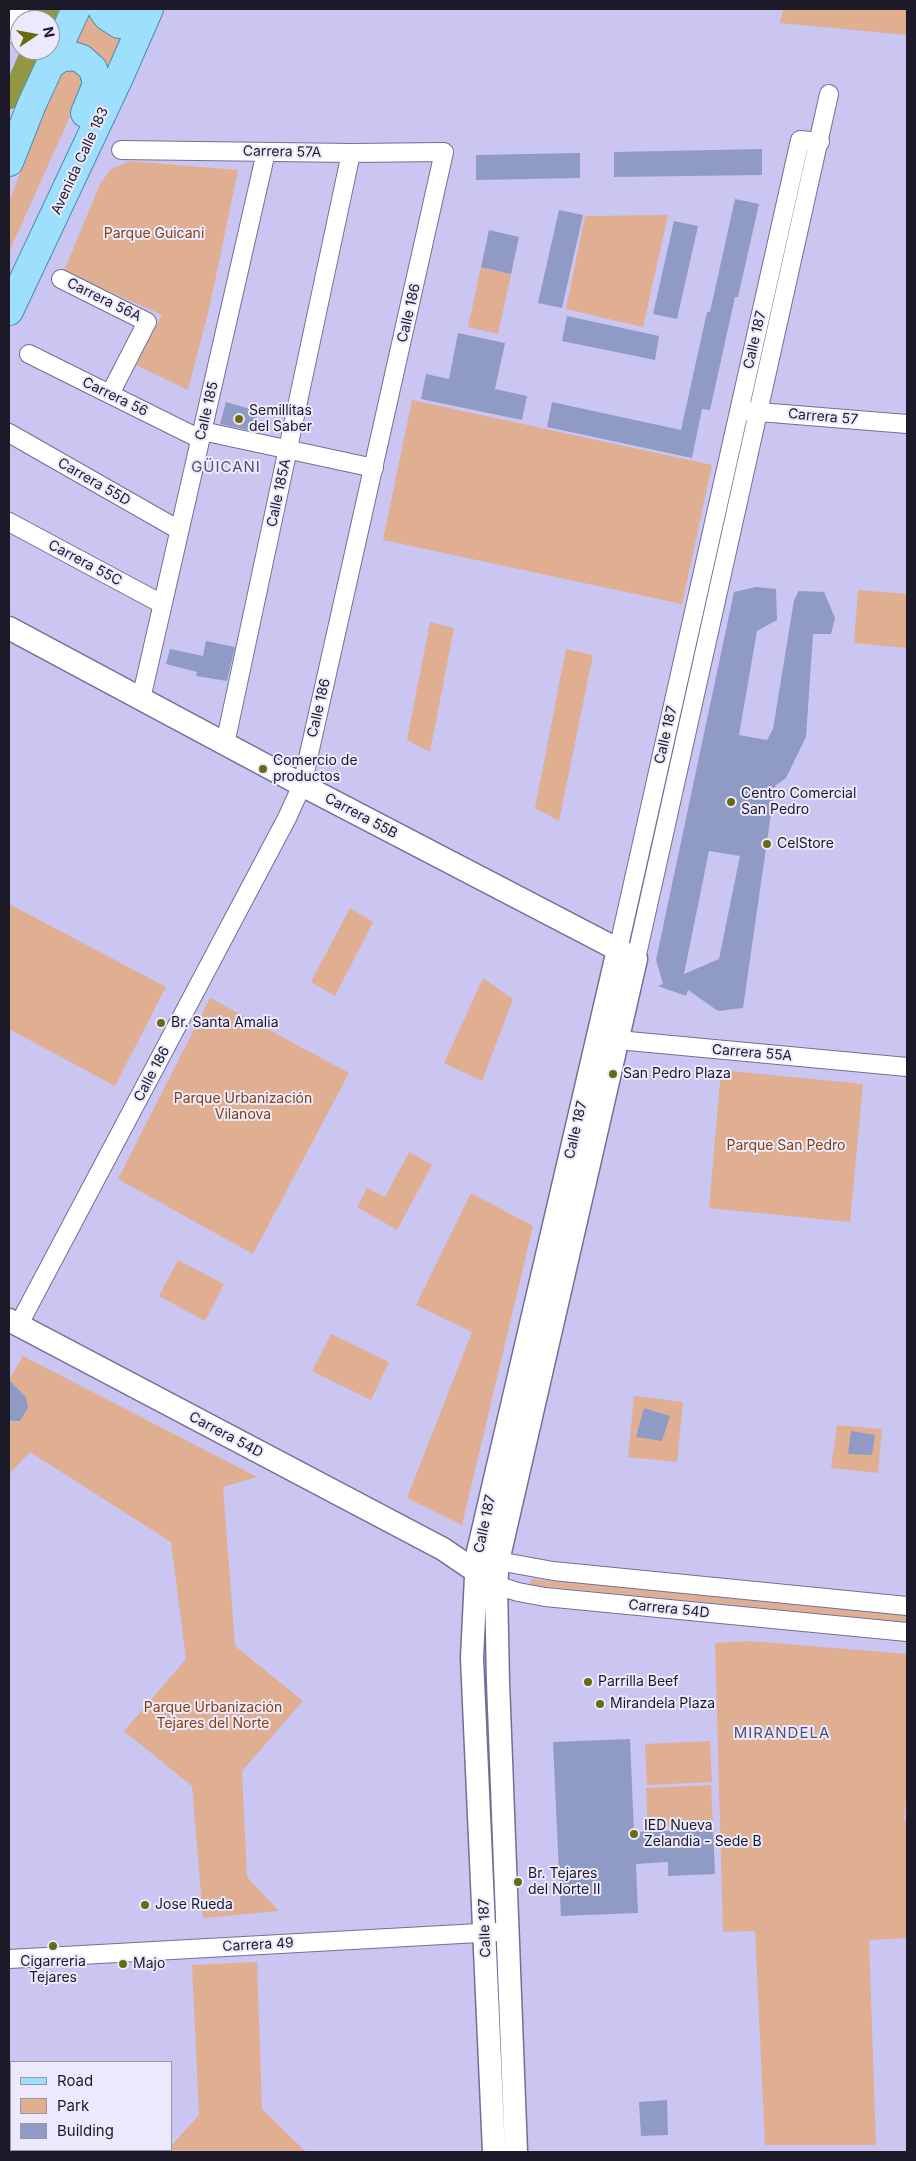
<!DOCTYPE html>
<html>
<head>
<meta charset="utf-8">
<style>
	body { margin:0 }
	#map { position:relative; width:916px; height:2161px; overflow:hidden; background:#cbc5f1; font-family:Inter,sans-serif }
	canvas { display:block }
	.frame { position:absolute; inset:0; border:10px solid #1c1929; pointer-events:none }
	.legend { position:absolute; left:10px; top:2061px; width:162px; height:90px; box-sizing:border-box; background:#ece9fc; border:1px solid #9996a8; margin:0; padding:6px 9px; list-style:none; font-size:15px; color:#1c1929 }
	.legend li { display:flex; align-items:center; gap:10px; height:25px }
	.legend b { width:25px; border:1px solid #9996a8 }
	.north { position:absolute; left:10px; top:10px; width:50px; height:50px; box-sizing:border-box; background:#ece9fc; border:1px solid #9996a8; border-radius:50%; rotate:78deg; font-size:14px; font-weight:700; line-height:20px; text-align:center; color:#1c1929 }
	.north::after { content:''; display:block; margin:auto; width:18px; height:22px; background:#686c0e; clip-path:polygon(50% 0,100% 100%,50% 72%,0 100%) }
</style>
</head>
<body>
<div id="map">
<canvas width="916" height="2161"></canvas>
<div class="frame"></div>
<ul class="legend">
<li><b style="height:6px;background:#9edffe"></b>Road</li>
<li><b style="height:14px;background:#e0ae91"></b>Park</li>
<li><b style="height:14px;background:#8f9bc4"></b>Building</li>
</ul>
<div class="north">N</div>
</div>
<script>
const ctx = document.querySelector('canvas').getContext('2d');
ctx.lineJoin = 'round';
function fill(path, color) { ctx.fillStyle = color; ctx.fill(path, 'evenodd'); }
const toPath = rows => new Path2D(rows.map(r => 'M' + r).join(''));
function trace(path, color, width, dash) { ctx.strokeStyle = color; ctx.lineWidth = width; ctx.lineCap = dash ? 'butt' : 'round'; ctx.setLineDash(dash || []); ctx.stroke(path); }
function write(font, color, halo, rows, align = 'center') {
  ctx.font = font + ' Inter,sans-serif'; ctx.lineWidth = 4; ctx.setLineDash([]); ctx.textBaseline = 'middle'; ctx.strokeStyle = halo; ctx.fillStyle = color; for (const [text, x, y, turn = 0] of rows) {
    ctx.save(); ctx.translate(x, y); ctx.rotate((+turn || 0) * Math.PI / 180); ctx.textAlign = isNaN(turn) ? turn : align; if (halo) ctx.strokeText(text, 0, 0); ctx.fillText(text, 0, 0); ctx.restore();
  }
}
const green = toPath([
	[783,9,907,9,907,35,780,23],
	[90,11,128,30,108,72,69,50],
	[74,70,78,71,86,81,9,252,9,202,41,117,61,75],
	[129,161,238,170,210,305,188,390,136,365,162,315,64,271,100,184,110,170],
	[668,215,643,327,566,309,585,216],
	[481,267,511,274,498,334,468,327],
	[412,400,712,465,682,604,383,540],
	[743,429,746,429,632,938,629,936],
	[858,590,907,594,907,648,854,643],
	[430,622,454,628,430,752,407,740],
	[566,649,593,655,559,821,535,808],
	[9,904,166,987,115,1086,9,1029],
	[350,908,373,922,335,996,311,982],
	[483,978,513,999,482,1081,444,1063],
	[210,998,349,1073,253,1254,118,1179],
	[721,1070,863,1084,850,1222,709,1208],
	[409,1152,432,1165,397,1230,357,1207,367,1188,385,1197],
	[471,1193,533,1226,462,1525,407,1498,472,1332,416,1305],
	[178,1260,224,1284,205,1321,159,1296],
	[331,1334,389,1362,371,1400,312,1371],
	[23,1356,257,1477,223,1487,235,1646,303,1701,242,1771,247,1877,279,1911,203,1918,192,1786,124,1731,186,1659,171,1542,30,1452,9,1474,9,1422,20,1421,28,1408,26,1397,9,1380],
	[634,1396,683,1402,677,1462,628,1457],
	[837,1425,882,1429,878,1473,831,1468],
	[531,1579,907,1616,907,1622,530,1585],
	[749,1641,907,1654,907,1792,904,1820,907,1820,907,1938,869,1940,876,2145,765,2145,755,1931,723,1932,715,1643],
	[710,1741,712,1782,647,1785,645,1744],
	[711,1785,713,1825,648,1828,646,1788],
	[257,1962,262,2109,306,2152,165,2152,171,2150,171,2146,199,2115,192,1965]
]);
const canal = toPath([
	[44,20,49,9],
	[9,100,31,50]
]);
const building = toPath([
	[762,149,762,175,614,177,614,152],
	[580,153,580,178,476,180,476,155],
	[735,199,759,204,738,297,735,297,710,410,702,409,692,458,547,427,552,402,681,430,707,312,710,312],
	[559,210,583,215,562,308,538,303],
	[674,221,698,226,677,319,653,314],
	[489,230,519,237,511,274,481,267],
	[567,316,659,336,655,360,562,341],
	[458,333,505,343,495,389,527,396,522,420,421,399,426,374,449,379],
	[226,402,258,411,253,431,220,424],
	[756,587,776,589,777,620,757,631,739,735,767,740,773,729,794,600,799,591,824,592,835,618,831,634,813,634,806,737,786,778,775,786,743,1008,718,1011,688,990,686,996,658,986,663,984,656,960,734,592],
	[709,851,740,856,719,959,684,974],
	[206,641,235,647,227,681,196,676,197,672,166,664,170,649,203,656],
	[9,1380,26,1397,28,1408,20,1421,9,1421],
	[644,1408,670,1416,662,1441,636,1437],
	[851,1431,875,1435,872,1455,848,1454],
	[630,1739,634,1832,713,1829,715,1874,668,1876,668,1862,636,1864,638,1913,561,1916,553,1742],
	[667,2100,668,2135,641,2136,639,2102]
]);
const minor = toPath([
	[9,33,20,9],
	[61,279,147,322,110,394],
	[29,354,200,439],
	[747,411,907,424],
	[202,431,374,468],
	[9,433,179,530],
	[9,522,162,604],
	[141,699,266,152],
	[225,744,351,153],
	[618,950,800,140,820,142],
	[636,959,829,94],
	[607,1039,907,1067],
	[18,1326,287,818,302,785,444,152,351,153,121,150],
	[498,1561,553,1571,907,1606],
	[496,1585,518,1592,545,1597,907,1632],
	[9,1959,497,1932]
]);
const tertiary = toPath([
	[9,628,302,785,636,959,498,1561,496,1585,498,1682,516,2152],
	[9,1320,443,1549,487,1579],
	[494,2152,472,1658,477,1556,618,950]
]);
const primary = toPath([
	[102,9,107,16,119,24,133,24,145,17],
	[50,65,60,58,73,56,82,59,93,69,97,84,85,113],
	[9,162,32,104,76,9],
	[9,311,121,73,149,9]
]);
const markers = [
	[239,419,5,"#686c0e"],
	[263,769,5,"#686c0e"],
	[731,802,5,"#686c0e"],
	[767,844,5,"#686c0e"],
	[161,1023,5,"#686c0e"],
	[613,1074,5,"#686c0e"],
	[588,1682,5,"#686c0e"],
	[600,1704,5,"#686c0e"],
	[634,1834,5,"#686c0e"],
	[518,1882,5,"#686c0e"],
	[145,1905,5,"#686c0e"],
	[53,1946,5,"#686c0e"],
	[123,1964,5,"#686c0e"]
];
const streetNames = [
	["Carrera 57A",282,152,1],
	["Avenida Calle 183",80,161,-65],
	["Carrera 56A",104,300,26],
	["Calle 186",409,313,-77],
	["Calle 187",755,340,-77],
	["Carrera 56",115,397,26],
	["Calle 185",207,411,-77],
	["Carrera 57",823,417,5],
	["Carrera 55D",94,482,30],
	["Calle 185A",279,493,-78],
	["Carrera 55C",85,563,28],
	["Calle 186",319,708,-77],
	["Calle 187",666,735,-77],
	["Carrera 55B",361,816,28],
	["Carrera 55A",752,1053,5],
	["Calle 186",152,1074,-62],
	["Calle 187",576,1130,-77],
	["Carrera 54D",226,1435,28],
	["Calle 187",485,1524,-78],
	["Carrera 54D",669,1609,6],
	["Calle 187",485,1928,-92],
	["Carrera 49",258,1945,-3]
];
const parkNames = [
	["Parque Guicani",154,234],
	["Parque Urbanización",243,1099],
	["Vilanova",243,1115],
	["Parque San Pedro",786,1146],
	["Parque Urbanización",213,1708],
	["Tejares del Norte",213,1724]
];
const poiNames = [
	["Semillitas",249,411],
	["del Saber",249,427],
	["Comercio de",273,761],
	["productos",273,777],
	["Centro Comercial",741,794],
	["San Pedro",741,810],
	["CelStore",777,844],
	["Br. Santa Amalia",171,1023],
	["San Pedro Plaza",623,1074],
	["Parrilla Beef",598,1682],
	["Mirandela Plaza",610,1704],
	["IED Nueva",644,1826],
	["Zelandia - Sede B",644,1842],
	["Br. Tejares",528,1874],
	["del Norte II",528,1890],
	["Jose Rueda",155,1905],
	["Cigarreria",53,1962,"center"],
	["Tejares",53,1978,"center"],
	["Majo",133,1964]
];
const neighbourhoodNames = [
	["GÜICANI",226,467],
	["MIRANDELA",782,1733]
];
fill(green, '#e0ae91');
trace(canal, '#929742', 19);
fill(building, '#8f9bc4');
trace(minor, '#746e96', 20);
trace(tertiary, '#746e96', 25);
trace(primary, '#478cb3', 30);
trace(minor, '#fff', 18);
trace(tertiary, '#fff', 22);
trace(primary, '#9edffe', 28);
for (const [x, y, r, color] of markers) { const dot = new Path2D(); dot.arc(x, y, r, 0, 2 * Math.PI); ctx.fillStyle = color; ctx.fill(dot); trace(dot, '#ece9fc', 2); }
write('14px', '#1c1929', '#ece9fc', streetNames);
write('14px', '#86420d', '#ece9fc', parkNames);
write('14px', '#1c1929', '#ece9fc', poiNames, 'left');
ctx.letterSpacing = '1px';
write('15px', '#554e74', '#ece9fc', neighbourhoodNames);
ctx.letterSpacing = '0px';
</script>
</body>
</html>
